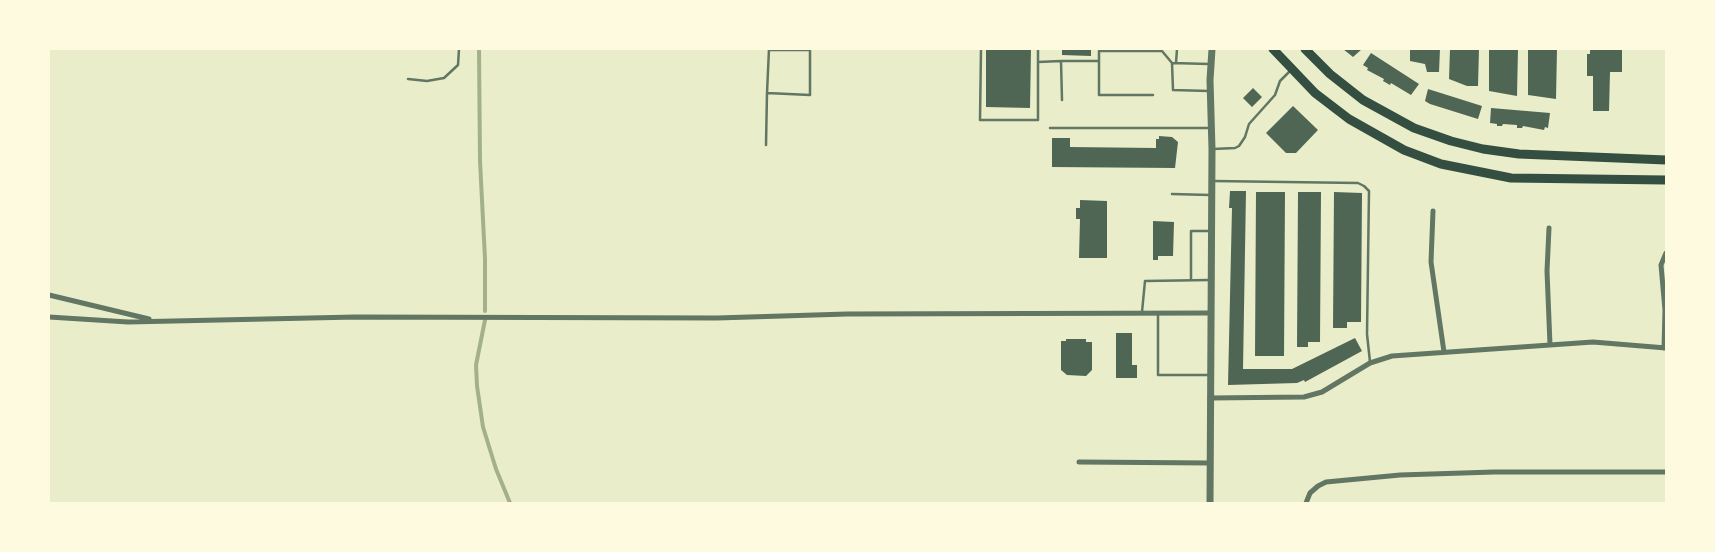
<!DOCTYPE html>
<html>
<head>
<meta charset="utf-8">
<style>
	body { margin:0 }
	#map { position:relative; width:1715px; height:552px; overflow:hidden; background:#e9edc9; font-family:Rubik,sans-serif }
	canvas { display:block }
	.frame { position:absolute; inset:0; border:50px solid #fefae0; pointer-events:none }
</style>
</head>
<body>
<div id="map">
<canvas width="1715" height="552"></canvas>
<div class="frame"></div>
</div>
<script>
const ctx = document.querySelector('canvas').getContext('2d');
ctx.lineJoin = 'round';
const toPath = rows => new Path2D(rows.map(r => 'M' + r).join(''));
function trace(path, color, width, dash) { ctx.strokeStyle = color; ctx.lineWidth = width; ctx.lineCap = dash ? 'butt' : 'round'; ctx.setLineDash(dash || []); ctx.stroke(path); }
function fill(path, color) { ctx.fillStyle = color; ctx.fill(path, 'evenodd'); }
const stream = toPath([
	[479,49,480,161,485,259,485,311],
	[485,320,476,365,477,386,483,427,496,469,510,503]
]);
const building = toPath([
	[986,49,1031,49,1030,108,986,107],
	[1062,49,1091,49,1091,56,1062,55],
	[1343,49,1362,49,1353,57],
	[1410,49,1440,49,1439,72,1427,72,1425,64,1410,61],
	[1450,49,1479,49,1478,86,1467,86,1449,79],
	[1489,49,1518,49,1517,96,1489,91],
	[1528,49,1557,49,1556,99,1528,95],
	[1590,49,1622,49,1622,72,1610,72,1609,111,1593,111,1593,76,1587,76,1587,54,1590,54],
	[1371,53,1419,84,1411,95,1391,83,1390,85,1383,81,1384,79,1367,70,1368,68,1363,65],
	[1253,88,1262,97,1252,107,1243,98],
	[1428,89,1482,106,1478,119,1430,104,1425,101],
	[1293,106,1318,130,1296,153,1286,153,1266,133],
	[1491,108,1550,113,1548,128,1545,127,1544,130,1523,126,1522,128,1517,128,1517,125,1503,124,1502,126,1497,126,1497,124,1490,123],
	[1159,136,1172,137,1178,142,1175,168,1052,167,1052,138,1070,138,1070,147,1156,148,1156,139,1159,139],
	[1230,191,1246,191,1243,369,1292,369,1355,338,1362,351,1305,382,1304,380,1297,383,1228,385,1232,208,1229,208],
	[1256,192,1285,192,1284,356,1255,356],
	[1298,192,1321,192,1320,342,1308,342,1308,347,1297,347],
	[1334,192,1362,193,1361,322,1347,322,1347,328,1333,328],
	[1080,200,1107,201,1107,258,1079,258,1080,219,1076,219,1076,208,1080,208],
	[1153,221,1174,222,1173,256,1158,256,1158,260,1153,260],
	[1116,333,1132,333,1132,365,1137,365,1137,378,1116,378],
	[1066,339,1086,339,1086,342,1092,342,1092,370,1086,376,1067,375,1061,370,1061,341,1066,341]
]);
const service = toPath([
	[981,49,980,120,1038,120,1038,62],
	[1038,49,1038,62,1061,61],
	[769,50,810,50,810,95,767,93,769,49],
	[1176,63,1177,49],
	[1209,64,1172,63,1173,90,1209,91],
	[408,79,427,81,444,78,458,65,459,49],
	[1153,95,1099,95,1099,51,1162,51,1172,63],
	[1062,100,1061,61,1099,61],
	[1050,128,1210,128],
	[766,145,767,93],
	[1213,149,1235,148,1239,146,1245,137,1249,124,1275,95,1280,81,1290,71],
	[1213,181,1358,183,1364,186,1369,191,1367,334,1370,362],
	[1172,194,1210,195],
	[1191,280,1191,231,1211,231],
	[1142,312,1145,281,1210,280],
	[1158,314,1158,375,1209,375]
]);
const minor = toPath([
	[1433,211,1431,262,1444,352],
	[1549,228,1547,271,1550,345],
	[49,295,149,319],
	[49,317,128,322,356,317,717,318,847,314,1211,313],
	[1664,348,1665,310,1661,265,1666,253],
	[1210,398,1304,397,1322,392,1370,363,1392,356,1593,342,1666,348],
	[1079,462,1210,463],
	[1306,503,1310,493,1318,486,1326,482,1400,475,1494,472,1666,472]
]);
const tertiary = toPath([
	[1210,503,1212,149,1210,80,1212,49]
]);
const primary = toPath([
	[1273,49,1315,93,1349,119,1404,150,1441,164,1511,178,1666,180],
	[1305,49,1330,74,1363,100,1414,128,1451,141,1483,149,1519,154,1666,160]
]);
trace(stream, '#a3b18a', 4);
fill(building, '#4f6655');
trace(service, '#617663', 2.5);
trace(minor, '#617663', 5);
trace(tertiary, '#617663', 7);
trace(primary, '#344e41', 9);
</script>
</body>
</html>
